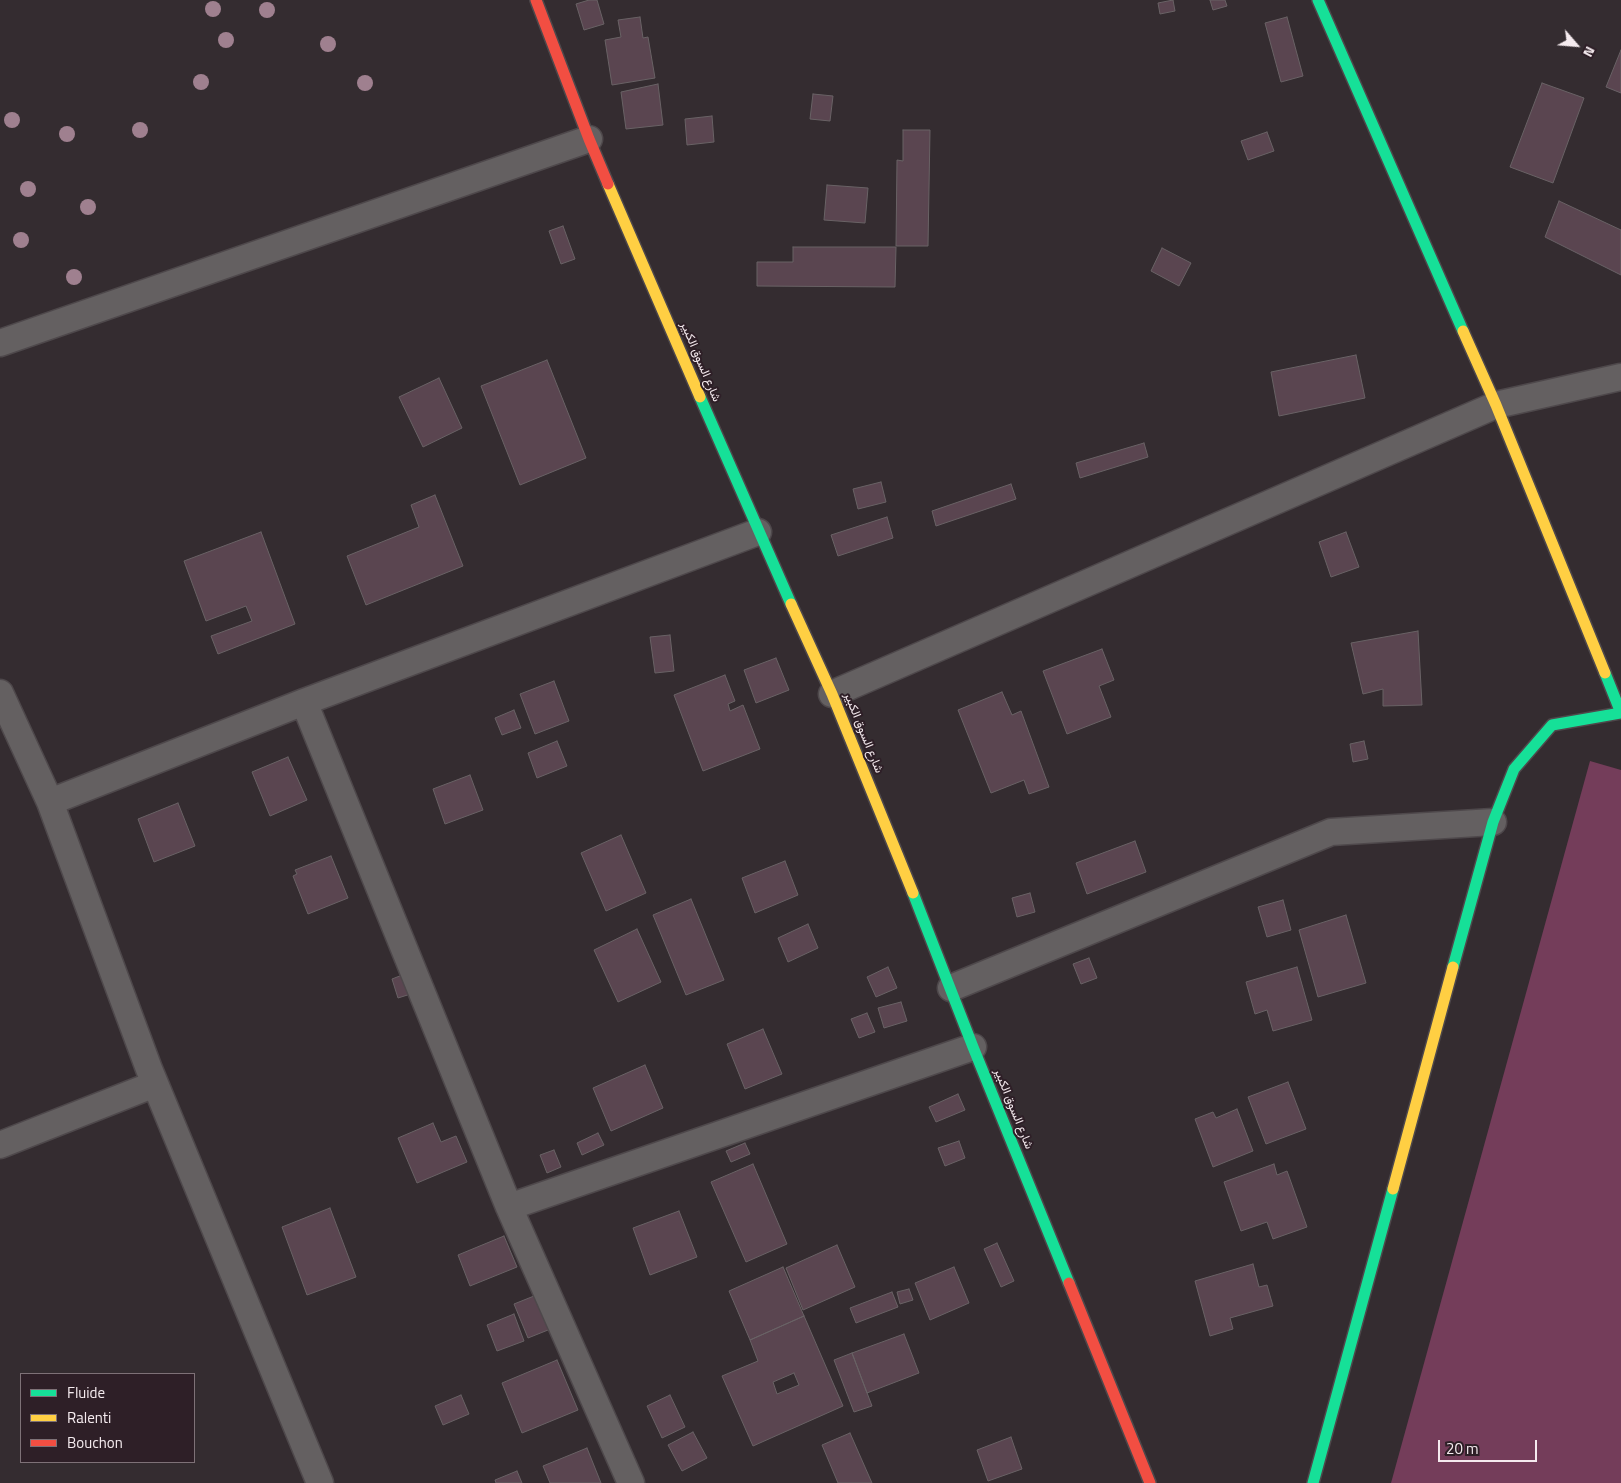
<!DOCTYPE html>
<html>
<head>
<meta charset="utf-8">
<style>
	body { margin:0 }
	#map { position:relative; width:1621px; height:1483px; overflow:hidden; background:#342c30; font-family:"Titillium Web",sans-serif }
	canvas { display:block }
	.legend { position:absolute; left:20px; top:1373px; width:175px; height:90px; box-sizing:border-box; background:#2e1f27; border:1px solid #7e7177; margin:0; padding:6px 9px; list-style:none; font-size:15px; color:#f5ebef }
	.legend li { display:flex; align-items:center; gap:10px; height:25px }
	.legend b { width:25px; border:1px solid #7e7177 }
	.north { position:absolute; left:1551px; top:20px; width:50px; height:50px; -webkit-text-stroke:4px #2e1f27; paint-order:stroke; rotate:117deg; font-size:14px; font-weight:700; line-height:20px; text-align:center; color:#f5ebef }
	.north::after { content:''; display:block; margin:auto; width:18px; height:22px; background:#f5ebef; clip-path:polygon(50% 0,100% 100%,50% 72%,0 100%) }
	.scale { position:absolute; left:1438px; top:1440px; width:99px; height:22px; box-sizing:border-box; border:2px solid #f5ebef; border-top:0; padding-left:6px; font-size:15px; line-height:18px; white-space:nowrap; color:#f5ebef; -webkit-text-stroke:4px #2e1f27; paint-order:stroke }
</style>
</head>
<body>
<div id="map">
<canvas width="1621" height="1483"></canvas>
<ul class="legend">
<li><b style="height:6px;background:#16e098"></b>Fluide</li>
<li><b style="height:6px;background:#ffcf43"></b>Ralenti</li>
<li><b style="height:6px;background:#f24e42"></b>Bouchon</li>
</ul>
<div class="north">N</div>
<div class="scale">20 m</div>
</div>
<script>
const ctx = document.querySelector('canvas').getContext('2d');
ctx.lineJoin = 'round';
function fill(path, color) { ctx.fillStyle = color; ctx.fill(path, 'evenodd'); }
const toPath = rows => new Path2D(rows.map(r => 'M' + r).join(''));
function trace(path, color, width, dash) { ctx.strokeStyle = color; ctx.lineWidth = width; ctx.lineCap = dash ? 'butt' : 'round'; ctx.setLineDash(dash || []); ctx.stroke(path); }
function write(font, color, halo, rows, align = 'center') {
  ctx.font = font + ' "Titillium Web",Vazirmatn,sans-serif'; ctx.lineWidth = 4; ctx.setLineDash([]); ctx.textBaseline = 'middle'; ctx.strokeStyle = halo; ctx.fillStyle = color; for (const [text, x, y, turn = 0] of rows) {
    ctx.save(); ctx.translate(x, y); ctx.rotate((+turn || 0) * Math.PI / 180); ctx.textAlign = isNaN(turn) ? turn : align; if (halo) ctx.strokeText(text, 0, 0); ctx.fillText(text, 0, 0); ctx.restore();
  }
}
const green = toPath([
	[1590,761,1621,770,1621,1483,1391,1483]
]);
const building = toPath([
	[589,0,597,0,604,24,584,30,576,4,589,0],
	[1173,0,1175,11,1160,14,1158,3,1173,0],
	[1210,0,1225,0,1227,6,1213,10,1210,0],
	[640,17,643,38,648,37,655,78,612,85,605,40,621,37,618,20,640,17],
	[1287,17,1303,76,1281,82,1265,23,1287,17],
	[1621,50,1621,93,1606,87,1621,50],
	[1542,83,1584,98,1553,183,1510,167,1542,83],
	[658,84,663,125,626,129,621,92,658,84],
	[813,94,833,96,830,121,810,119,813,94],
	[712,116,714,142,687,145,685,119,712,116],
	[903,130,930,130,928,246,896,246,897,160,903,161,903,130],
	[1267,132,1274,151,1248,160,1241,141,1267,132],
	[827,185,868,188,865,223,824,220,827,185],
	[1559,201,1621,230,1621,275,1545,237,1559,201],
	[563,226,575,259,561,264,549,231,563,226],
	[793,247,896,247,895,287,757,286,757,262,793,262,793,247],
	[1162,248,1191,263,1179,286,1151,271,1162,248],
	[1356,355,1365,398,1279,416,1271,372,1356,355],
	[547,360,586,458,520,485,481,386,547,360],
	[439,378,462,428,423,447,399,397,439,378],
	[1144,443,1148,457,1080,478,1076,463,1144,443],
	[881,482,886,502,858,509,853,489,881,482],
	[1011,484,1016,499,936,526,932,511,1011,484],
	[435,495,463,566,366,605,347,556,419,527,411,505,435,495],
	[887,517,893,538,838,556,831,535,887,517],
	[261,532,295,624,218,654,211,636,252,621,246,606,206,621,184,561,261,532],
	[1346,532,1359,567,1331,577,1319,542,1346,532],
	[1418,631,1422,705,1383,706,1383,689,1363,694,1351,643,1418,631],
	[670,635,674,671,655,673,650,637,670,635],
	[1102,649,1114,680,1099,686,1111,717,1067,734,1043,671,1102,649],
	[776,658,789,690,756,703,744,670,776,658],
	[725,675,735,701,728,704,730,711,743,705,760,749,703,771,674,695,725,675],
	[554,681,569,721,535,734,520,694,554,681],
	[1002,692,1012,715,1021,711,1049,787,1029,794,1024,780,991,793,958,710,1002,692],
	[514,710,521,728,502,735,495,718,514,710],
	[557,741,567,766,537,778,528,753,557,741],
	[1364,741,1368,759,1353,762,1350,744,1364,741],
	[288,757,307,800,270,816,252,772,288,757],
	[470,775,483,810,445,824,433,789,470,775],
	[178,803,195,846,154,862,138,819,178,803],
	[621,835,646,893,606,911,581,853,621,835],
	[1135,841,1146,872,1087,894,1076,863,1135,841],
	[331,856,348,898,308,914,293,876,297,874,295,870,331,856],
	[785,861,798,895,755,913,742,878,785,861],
	[1030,893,1035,912,1017,917,1012,898,1030,893],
	[691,899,724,980,686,995,653,915,691,899],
	[1283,900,1291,930,1267,937,1258,907,1283,900],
	[1346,915,1366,983,1318,997,1299,930,1346,915],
	[808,924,818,948,788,962,778,938,808,924],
	[637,929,661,982,618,1002,594,950,637,929],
	[1089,958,1097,978,1081,984,1073,964,1089,958],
	[888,967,897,988,876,997,867,977,888,967],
	[1297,967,1312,1020,1273,1031,1267,1010,1255,1014,1246,982,1297,967],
	[410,972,417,992,398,998,392,979,410,972],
	[901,1002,907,1021,884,1028,878,1008,901,1002],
	[867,1013,875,1032,859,1038,851,1019,867,1013],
	[763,1029,782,1074,745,1089,727,1044,763,1029],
	[645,1065,663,1108,611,1131,593,1088,645,1065],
	[1288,1082,1306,1129,1266,1144,1248,1097,1288,1082],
	[958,1094,965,1110,936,1122,929,1107,958,1094],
	[1237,1109,1253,1151,1213,1167,1195,1119,1213,1112,1216,1118,1237,1109],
	[433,1123,441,1142,456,1136,467,1162,417,1183,398,1138,433,1123],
	[598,1133,604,1145,582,1155,577,1143,598,1133],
	[959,1141,965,1158,945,1166,938,1148,959,1141],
	[745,1143,750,1154,731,1162,726,1151,745,1143],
	[554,1150,561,1167,547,1173,540,1155,554,1150],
	[753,1164,787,1244,746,1262,711,1182,753,1164],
	[1274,1164,1277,1175,1287,1171,1307,1227,1273,1239,1267,1222,1241,1231,1224,1182,1274,1164],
	[330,1208,356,1277,307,1295,282,1227,330,1208],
	[679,1211,697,1257,650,1275,633,1228,679,1211],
	[504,1236,517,1267,470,1286,458,1255,504,1236],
	[997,1243,1014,1281,1001,1287,984,1249,997,1243],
	[837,1245,855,1287,803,1310,786,1268,837,1245],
	[1253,1264,1259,1287,1267,1285,1273,1306,1230,1318,1233,1329,1210,1336,1195,1281,1253,1264],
	[783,1267,804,1316,750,1340,729,1291,783,1267],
	[954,1267,969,1303,930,1320,915,1283,954,1267],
	[909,1289,913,1300,900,1304,897,1292,909,1289],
	[544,1292,558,1326,528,1338,514,1304,544,1292],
	[892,1292,898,1307,856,1323,850,1308,892,1292],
	[514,1314,524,1341,497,1351,487,1325,514,1314],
	[804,1316,843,1406,753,1446,722,1376,758,1361,750,1340,804,1316],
	[794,1373,799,1385,777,1394,773,1382,794,1373],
	[904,1334,919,1373,867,1393,852,1353,904,1334],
	[852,1353,872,1406,854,1412,834,1360,852,1353],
	[557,1360,578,1410,522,1433,502,1383,557,1360],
	[461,1395,469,1414,443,1425,435,1406,461,1395],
	[670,1395,685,1427,662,1438,647,1406,670,1395],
	[693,1432,707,1458,682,1471,668,1445,693,1432],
	[850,1433,872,1483,838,1483,822,1445,850,1433],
	[1011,1437,1022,1469,988,1481,977,1450,1011,1437],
	[587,1448,601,1483,550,1483,543,1466,587,1448],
	[517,1471,522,1483,496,1483,495,1480,517,1471]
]);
const street = toPath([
	[0,343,589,139],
	[0,693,50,802,149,1069,320,1483],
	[832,694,1496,405,1621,377],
	[304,702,509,1207,631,1483],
	[50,802,304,702,758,532],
	[951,988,1331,832,1493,822],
	[0,1145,155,1084],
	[509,1207,973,1047]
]);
const fast = toPath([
	[1318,0,1463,331],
	[700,397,791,604],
	[913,893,973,1047,1069,1283],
	[1453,967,1493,822,1514,769,1552,725,1621,713,1605,673],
	[1313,1483,1393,1189]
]);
const slow = toPath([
	[608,184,700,397],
	[1463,331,1496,405,1605,673],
	[791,604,832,694,913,893],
	[1393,1189,1453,967]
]);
const jam = toPath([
	[536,0,589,139,608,184],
	[1069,1283,1150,1483]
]);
const trees = [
	[213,9],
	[267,10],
	[226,40],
	[328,44],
	[201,82],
	[365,83],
	[12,120],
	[140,130],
	[67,134],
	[28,189],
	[88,207],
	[21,240],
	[74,277]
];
const streetNames = [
	["شارع السوق الكبير",700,362,67],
	["شارع السوق الكبير",863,733,68],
	["شارع السوق الكبير",1013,1109,68]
];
fill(green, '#743d5a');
fill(building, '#5a4550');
trace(building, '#696265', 1);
trace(street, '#4e484b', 29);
trace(fast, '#4e484b', 14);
trace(slow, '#4e484b', 14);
trace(jam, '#4e484b', 14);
trace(street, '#646061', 26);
trace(fast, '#16e098', 11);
trace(slow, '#ffcf43', 11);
trace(jam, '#f24e42', 11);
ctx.fillStyle = '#9f808f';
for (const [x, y] of trees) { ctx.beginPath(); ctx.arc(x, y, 8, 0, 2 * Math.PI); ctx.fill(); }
write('12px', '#f5ebef', '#2e1f27', streetNames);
</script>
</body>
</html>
